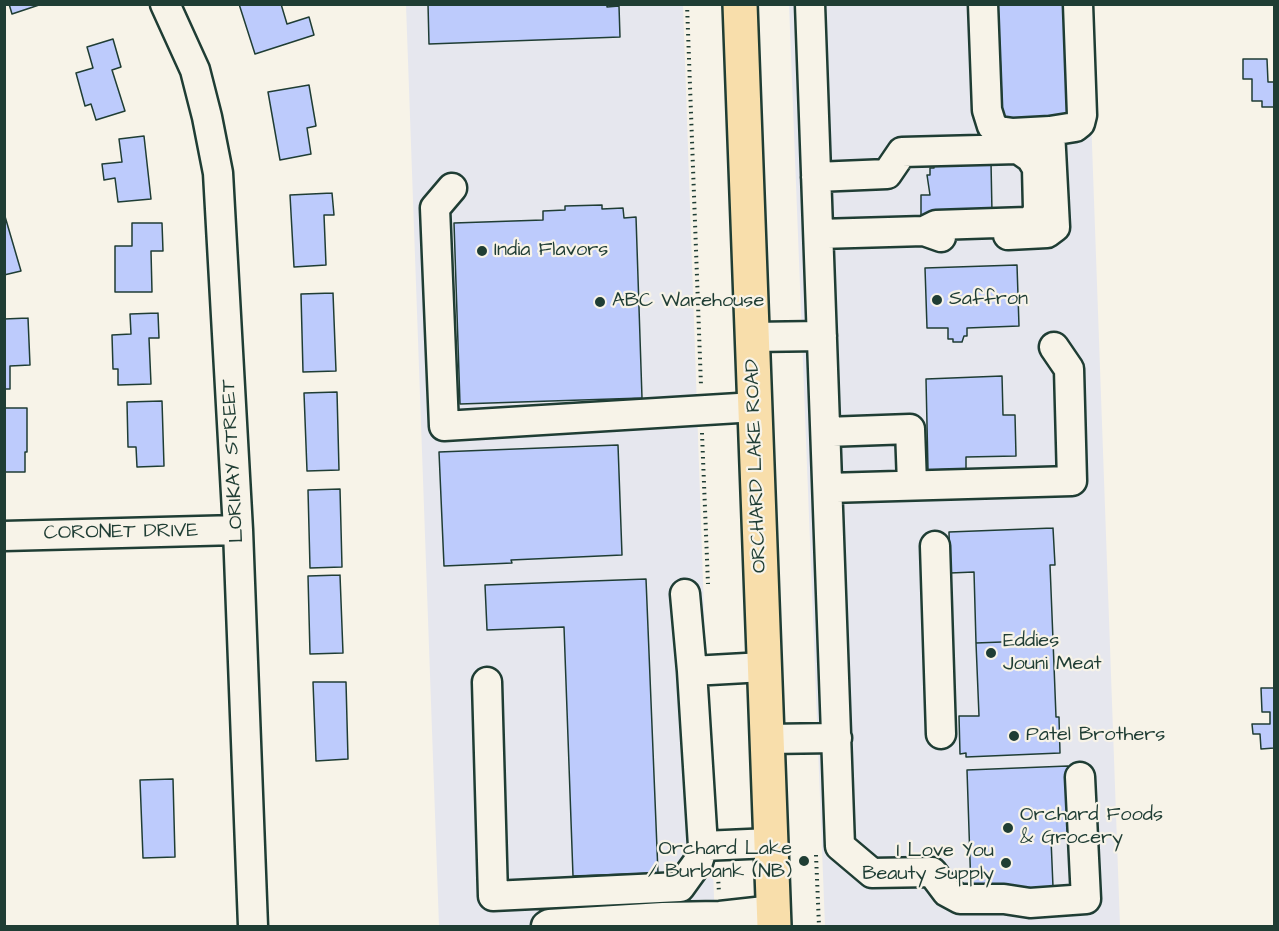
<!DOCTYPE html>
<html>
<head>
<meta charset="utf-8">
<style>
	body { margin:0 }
	#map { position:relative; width:1279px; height:931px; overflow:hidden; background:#f7f3e8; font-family:"Architects Daughter",sans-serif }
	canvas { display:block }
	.frame { position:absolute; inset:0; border:6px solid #1f3d34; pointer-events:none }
</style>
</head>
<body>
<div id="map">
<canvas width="1279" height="931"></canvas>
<div class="frame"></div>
</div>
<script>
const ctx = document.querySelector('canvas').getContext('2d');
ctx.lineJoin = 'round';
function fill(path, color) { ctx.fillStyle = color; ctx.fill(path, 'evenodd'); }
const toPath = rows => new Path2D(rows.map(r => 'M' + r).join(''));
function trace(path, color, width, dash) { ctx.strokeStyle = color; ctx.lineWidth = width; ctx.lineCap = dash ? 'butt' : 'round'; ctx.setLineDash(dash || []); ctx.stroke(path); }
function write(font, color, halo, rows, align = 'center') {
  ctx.font = font + ' "Architects Daughter",sans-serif'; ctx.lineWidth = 4.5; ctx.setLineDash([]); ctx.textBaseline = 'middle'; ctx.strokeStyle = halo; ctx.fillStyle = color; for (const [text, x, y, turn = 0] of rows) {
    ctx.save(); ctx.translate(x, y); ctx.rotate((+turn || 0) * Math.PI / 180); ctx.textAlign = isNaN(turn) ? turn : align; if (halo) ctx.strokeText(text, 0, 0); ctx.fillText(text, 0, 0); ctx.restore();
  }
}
const built = toPath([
	[406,5,683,5,715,926,439,926],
	[789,5,1087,5,1120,926,825,926]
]);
const building = toPath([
	[9,4,42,4,12,14,9,4],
	[239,4,281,4,287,24,309,17,314,35,255,54,239,4],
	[428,4,607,4,607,7,619,6,620,37,429,44,428,4],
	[998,4,1066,4,1071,122,1003,129,998,4],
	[113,39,121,67,112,70,125,111,96,120,91,104,85,106,76,73,93,68,87,47,113,39],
	[1243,59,1267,59,1268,82,1274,82,1274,107,1262,107,1262,101,1252,101,1252,79,1243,79,1243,59],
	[309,85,316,126,307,128,311,154,280,160,268,92,309,85],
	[144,136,151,199,118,202,115,178,104,180,102,164,122,162,119,139,144,136],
	[991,162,992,213,921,215,921,195,930,195,927,175,930,175,930,168,934,168,934,164,991,162],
	[332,193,334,215,324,215,326,265,294,267,290,195,332,193],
	[602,205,602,209,623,208,624,218,636,217,642,398,460,404,454,223,543,220,543,211,565,210,565,206,602,205],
	[4,213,21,271,4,275,4,213],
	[132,223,162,223,163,251,151,251,152,292,115,292,115,246,132,246,132,223],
	[1017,265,1019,326,967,328,967,336,964,336,962,342,953,342,953,339,948,339,948,328,927,328,925,268,1017,265],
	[333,293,336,371,303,372,301,294,333,293],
	[158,313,159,338,149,338,151,384,118,385,118,369,113,369,112,335,131,334,130,314,158,313],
	[28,318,30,365,10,366,10,389,4,389,4,319,28,318],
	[1002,376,1003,415,1015,415,1016,456,966,457,966,469,928,470,926,379,1002,376],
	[337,392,339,470,307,471,304,393,337,392],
	[162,401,164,466,137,467,136,447,128,447,127,402,162,401],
	[4,408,27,408,27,452,25,452,25,472,4,472,4,408],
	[618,445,622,555,511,560,512,563,444,566,439,452,618,445],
	[340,489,342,567,310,568,308,490,340,489],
	[1053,528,1055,565,1050,565,1053,640,976,643,974,572,950,573,949,532,1053,528],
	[340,575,343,653,310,654,308,576,340,575],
	[646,579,658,873,573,876,564,627,487,630,485,585,646,579],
	[1053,640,1056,717,1059,717,1060,753,966,757,966,753,960,754,959,716,979,716,976,643,1053,640],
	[313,682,346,682,348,759,316,761,313,682],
	[1261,688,1274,688,1274,748,1261,749,1260,734,1253,734,1252,724,1270,724,1270,712,1262,712,1261,688],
	[1068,766,1070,838,1051,839,1053,887,971,890,967,770,1068,766],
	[173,779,175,857,143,858,140,780,173,779]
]);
const path = toPath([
	[687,4,701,386],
	[702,433,708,584],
	[816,855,819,926],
	[718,876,719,893]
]);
const minor = toPath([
	[165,4,195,70,207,117,218,173,238,530,253,926],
	[810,4,840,846,872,873,932,872,947,892,960,899,1004,899,1030,903,1086,899,1080,777],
	[983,4,987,110,992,126,999,131,1013,133,1050,131,1075,127,1080,123,1082,115,1078,4],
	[816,177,887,174,902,152,1018,149,1031,158,1037,168,1038,209,1035,217,1027,222,936,225,924,231],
	[452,188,435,208,444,426,755,407],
	[819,234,924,231,941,237],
	[1008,235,1047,233,1055,227,1050,131],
	[752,337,822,336],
	[826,432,910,429,912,484],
	[828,488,1072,481,1069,369,1054,347],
	[4,536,238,530],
	[935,546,941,734],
	[685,594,692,671,764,667],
	[692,671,703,846],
	[487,682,493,896,680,887,698,862,703,846,771,843],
	[767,739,837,738],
	[546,926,549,924,663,917,720,916,774,910]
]);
const major = toPath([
	[740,4,774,926]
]);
const markers = [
	[482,251,6,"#1f3d34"],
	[937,300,6,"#1f3d34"],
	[600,302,6,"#1f3d34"],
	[991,653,6,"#1f3d34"],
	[1014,736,6,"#1f3d34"],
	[1008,828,6,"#1f3d34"],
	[804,861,6,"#1f3d34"],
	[1006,863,6,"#1f3d34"]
];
const poiNames = [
	["India Flavors",494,251],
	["Saffron",949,300],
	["ABC Warehouse",612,302],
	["Eddies",1003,642],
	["Jouni Meat",1003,665],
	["Patel Brothers",1026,736],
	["Orchard Foods",1020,816],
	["& Grocery",1020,839],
	["Orchard Lake",792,850,"right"],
	["/ Burbank (NB)",792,873,"right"],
	["I Love You",994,852,"right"],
	["Beauty Supply",994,875,"right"]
];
const streetNames = [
	["LORIKAY STREET",234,461,-93],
	["ORCHARD LAKE ROAD",757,466,-92],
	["CORONET DRIVE",121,533,-1]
];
fill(built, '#e6e7ee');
fill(building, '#bdcbfc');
trace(building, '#1f3d34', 1.5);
trace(minor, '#1f3d34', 33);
trace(major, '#1f3d34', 38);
trace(path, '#1f3d34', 4, [1.5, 4.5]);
trace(minor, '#f7f3e8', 28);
trace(major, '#f8deab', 33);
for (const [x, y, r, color] of markers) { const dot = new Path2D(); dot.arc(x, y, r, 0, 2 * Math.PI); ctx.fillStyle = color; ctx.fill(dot); trace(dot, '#f7f3e8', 2); }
write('20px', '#1f3d34', '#f7f3e8', poiNames, 'left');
write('20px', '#1f3d34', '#f7f3e8', streetNames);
</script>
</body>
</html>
